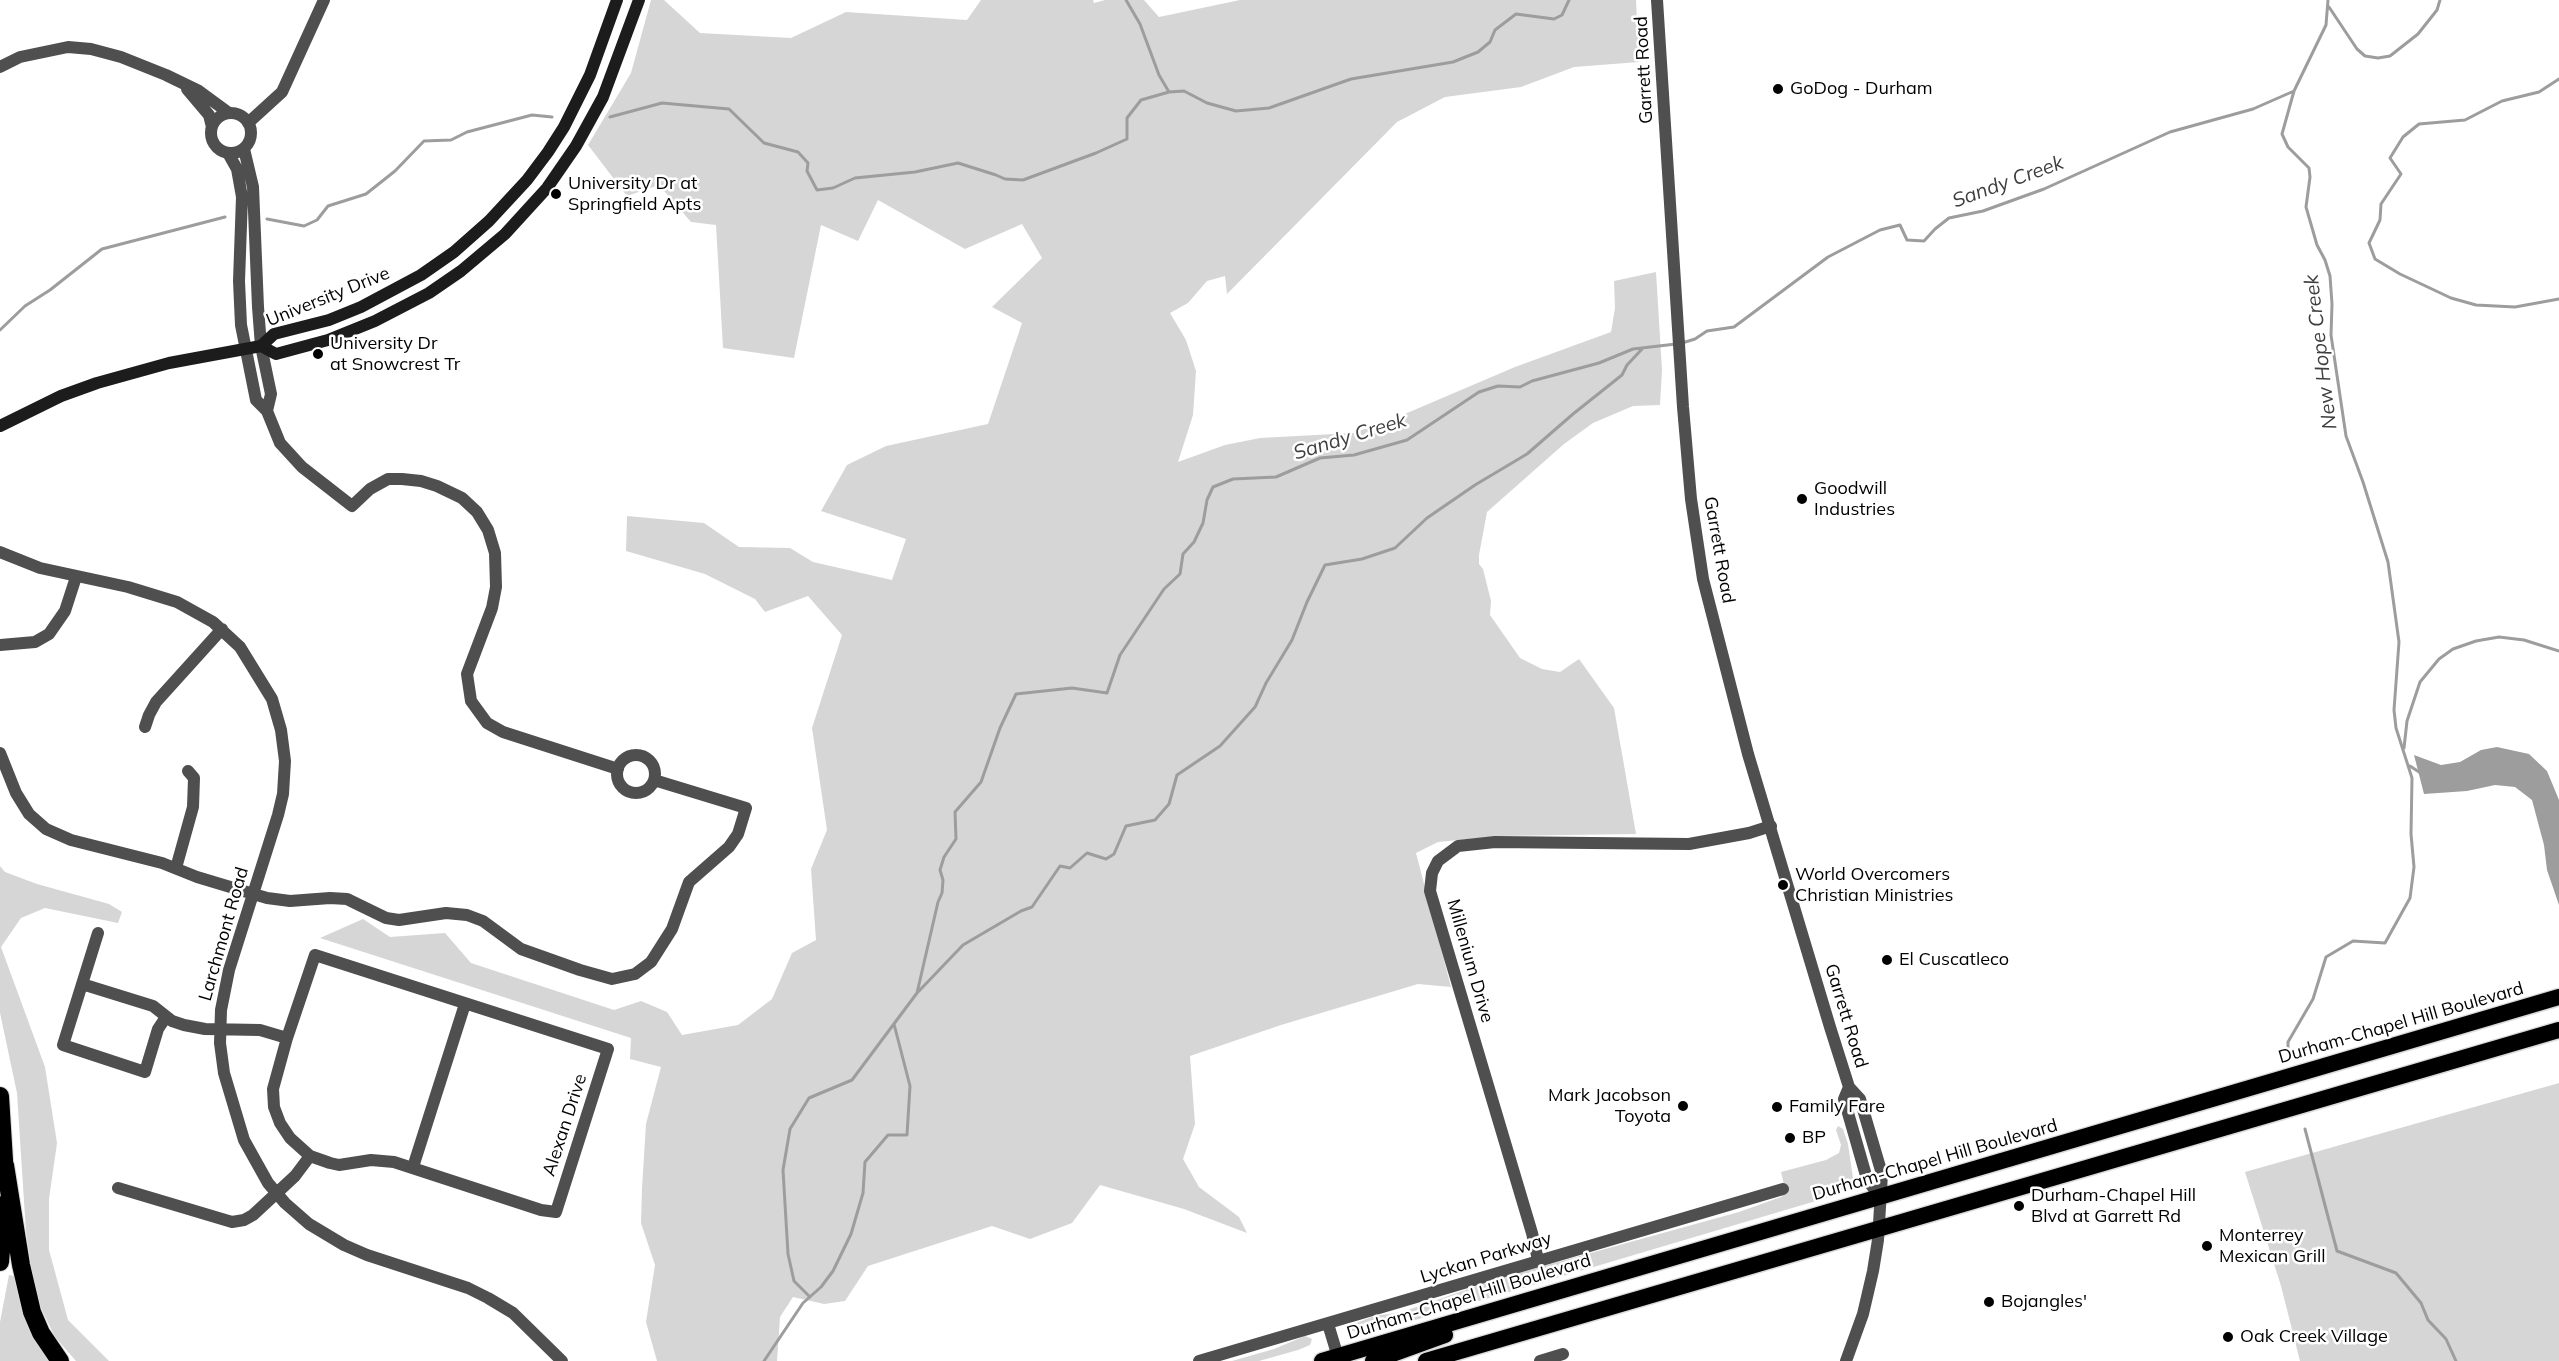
<!DOCTYPE html>
<html>
<head>
<meta charset="utf-8">
<style>
	body { margin:0 }
	canvas { display:block; background:#fff }
</style>
</head>
<body>
<canvas width="2559" height="1361"></canvas>
<script>
const ctx = document.querySelector('canvas').getContext('2d');
ctx.lineJoin = 'round';
function fill(path, color) { ctx.fillStyle = color; ctx.fill(path, 'evenodd'); }
const toPath = rows => new Path2D(rows.map(r => 'M' + r).join(''));
function trace(path, color, width, dash) { ctx.strokeStyle = color; ctx.lineWidth = width; ctx.lineCap = dash ? 'butt' : 'round'; ctx.setLineDash(dash || []); ctx.stroke(path); }
function write(font, color, halo, rows, align = 'center') {
  ctx.font = font + ' Mulish,sans-serif'; ctx.lineWidth = 5; ctx.setLineDash([]); ctx.textBaseline = 'middle'; ctx.strokeStyle = halo; ctx.fillStyle = color; for (const [text, x, y, turn = 0] of rows) {
    ctx.save(); ctx.translate(x, y); ctx.rotate((+turn || 0) * Math.PI / 180); ctx.textAlign = isNaN(turn) ? turn : align; if (halo) ctx.strokeText(text, 0, 0); ctx.fillText(text, 0, 0); ctx.restore();
  }
}
const green = toPath([
	[651,0,664,0,700,33,791,38,846,12,967,20,981,0,1093,0,1094,3,1105,0,1144,0,1159,17,1240,0,1636,0,1639,62,1574,67,1521,87,1445,97,1397,122,1227,294,1225,276,1207,281,1188,303,1170,313,1186,340,1196,371,1193,415,1178,462,1225,445,1260,438,1353,433,1393,419,1515,367,1611,332,1615,308,1614,281,1656,272,1662,370,1660,405,1633,406,1593,423,1564,444,1487,512,1479,555,1479,564,1483,569,1491,601,1490,615,1520,658,1542,669,1560,672,1579,659,1614,708,1636,834,1499,836,1438,842,1416,853,1451,987,1418,984,1281,1025,1190,1056,1195,1124,1183,1159,1199,1187,1239,1217,1247,1233,1184,1209,1100,1185,1072,1223,1030,1239,992,1226,868,1266,845,1301,824,1304,793,1297,780,1317,777,1361,657,1361,646,1322,655,1265,641,1223,642,1188,646,1124,661,1067,630,1059,631,1038,320,938,363,919,390,937,445,933,471,963,614,1010,641,1001,667,1012,682,1035,738,1025,772,999,792,953,816,940,811,869,827,830,812,728,842,635,808,596,765,612,755,599,705,574,626,551,627,516,704,523,739,547,790,548,813,562,892,580,906,539,821,511,847,465,886,446,988,424,1022,323,992,307,1042,258,1022,224,965,249,878,200,858,241,821,225,794,358,723,348,716,225,691,222,659,185,627,196,588,145,631,73],
	[0,866,5,872,37,884,109,904,122,912,118,923,45,908,21,918,1,947,45,1067,57,1143,49,1199,49,1250,68,1320,109,1361,76,1361,55,1337,40,1306,32,1274,26,1232,17,1093,0,1013],
	[2559,1083,2559,1361,2300,1361,2281,1286,2245,1172],
	[1838,1126,1843,1129,1848,1144,1853,1178,1850,1187,1836,1195,1378,1331,1351,1331,1354,1324,1374,1316,1402,1312,1500,1278,1739,1212,1781,1197,1786,1193,1781,1172,1826,1160,1839,1153,1841,1145,1836,1130],
	[9,1275,18,1277,53,1361,0,1361,0,1322],
	[1305,1336,1312,1339,1310,1345,1298,1350,1259,1361,1232,1361,1274,1349]
]);
const water = toPath([
	[2497,747,2529,754,2547,771,2559,800,2559,905,2547,870,2544,845,2532,800,2515,787,2495,785,2467,791,2424,794,2414,755,2441,765,2460,762,2481,750]
]);
const stream = toPath([
	[1126,0,1140,24,1159,75,1169,92],
	[2329,7,2357,49,2365,56,2378,58,2390,56,2418,34,2437,10,2440,0],
	[2559,79,2539,92,2502,101,2465,120,2419,124,2403,137,2390,158,2401,174,2381,204,2380,220,2369,243,2375,259,2400,274,2451,298,2476,305,2515,307,2559,299],
	[610,117,662,103,729,109,764,143,798,152,808,163,807,171,817,190,833,188,855,178,915,172,958,163,996,175,1005,179,1023,180,1096,153,1127,139,1127,118,1141,100,1169,92,1184,91,1207,103,1236,111,1269,108,1351,79,1453,62,1478,52,1490,42,1495,30,1516,14,1554,19,1562,15,1569,0],
	[267,219,304,226,317,220,328,206,366,194,395,171,424,141,451,140,467,132,532,115,552,117],
	[0,330,25,306,50,290,102,249,225,217],
	[1682,343,1695,339,1707,331,1734,327,1828,257,1880,230,1900,225,1907,240,1924,241,1935,229,1949,218,1983,211,2044,189,2170,132,2253,109,2294,91],
	[2404,748,2407,721,2420,682,2439,659,2453,649,2476,641,2499,637,2524,640,2559,651],
	[2410,766,2422,774],
	[918,992,963,945,1021,911,1032,907,1060,866,1070,868,1087,853,1106,859,1114,854,1126,826,1155,820,1169,804,1177,775,1220,746,1255,707,1266,683,1292,640,1307,602,1325,565,1362,559,1395,548,1427,518,1475,485,1527,454,1573,414,1622,375,1627,365,1643,348],
	[2288,1053,2288,1042,2313,999,2326,957,2353,941,2385,943,2410,898,2414,867,2411,834,2412,778,2396,728,2394,710,2399,642,2388,562,2363,482,2346,436,2331,335,2332,304,2330,276,2325,260,2317,245,2306,207,2310,177,2309,168,2288,147,2282,134,2294,91,2326,25,2328,0],
	[2305,1129,2337,1251,2396,1273,2421,1303,2428,1320,2446,1339,2456,1361],
	[810,1297,794,1281,788,1254,783,1170,790,1129,809,1098,852,1080,917,993,938,902,942,893,943,880,940,870,944,857,956,839,955,812,981,782,1000,728,1016,694,1072,688,1107,693,1120,655,1164,589,1180,574,1183,554,1194,542,1203,523,1207,500,1213,487,1233,479,1276,477,1320,458,1354,455,1407,440,1479,392,1498,386,1520,387,1532,381,1599,363,1633,349,1676,344],
	[764,1361,803,1303,821,1287,833,1271,851,1234,863,1193,865,1162,888,1135,907,1135,910,1086,894,1024]
]);
const minor = toPath([
	[0,67,20,57,68,47,91,49,121,57,166,75,199,91,229,113],
	[187,89,209,115,212,127],
	'211 133a20 20 0 1 1 40 0a20 20 0 1 1-40 0Z',
	[248,123,282,92,324,0],
	[244,149,253,187,258,307,261,346,271,394,267,411],
	[228,153,237,169,242,197,239,281,241,325,256,400,267,411,280,443,302,467,352,506,370,489,388,479,402,479,421,481,437,486,462,498,477,512,488,530,495,553,496,587,492,608,467,674,471,701,487,723,503,732,618,769],
	[0,552,40,568,128,587,177,602,213,622,240,647,272,699,281,730,285,761,283,794,278,815,229,970,221,1010,220,1043,224,1073,244,1140,268,1183,285,1203,309,1224,344,1245,367,1255,468,1288,488,1298,513,1313,562,1361],
	[0,645,35,642,49,634,65,611,76,577],
	[145,727,149,715,156,702,222,629],
	[0,753,16,793,29,814,46,829,71,840,162,863,197,877,267,898,290,901,330,898,347,899,386,918,399,920,446,913,467,915,483,921,521,949,580,970,612,979,635,974,651,962,672,929,689,882,729,847,738,834,746,808,654,780],
	'617 774a19 19 0 1 1 38 0a19 19 0 1 1-38 0Z',
	[176,868,193,807,194,778,188,771],
	[98,933,63,1045,145,1072,158,1029,166,1017],
	[315,955,608,1049,556,1212,541,1210,394,1162,371,1160,339,1165,330,1163,310,1156,290,1138,280,1123,274,1107,273,1089,287,1038,315,955],
	[82,984,153,1006,172,1021,184,1025,205,1029,260,1030,287,1038],
	[413,1167,465,1004],
	[118,1188,232,1222,244,1220,253,1215,295,1176,310,1156],
	[1538,1260,1532,1233,1430,891,1432,873,1438,861,1458,846,1495,842,1689,844,1749,833,1771,826],
	[1328,1324,1338,1357],
	[1199,1361,1783,1189],
	[1540,1361,1563,1354]
]);
const tertiary = toPath([
	[1657,0,1683,407,1691,499,1703,579,1748,754,1830,1027,1849,1087,1860,1099,1882,1174,1878,1240,1873,1271,1863,1314,1846,1361],
	[1849,1087,1844,1099,1867,1179,1879,1196]
]);
const secondary = toPath([
	[261,346,276,354,328,340,375,321,429,293,461,271,505,234,547,188,576,146,603,97,639,0],
	[0,426,61,396,97,383,169,363,261,346,274,334,329,320,361,307,421,275,454,252,489,221,527,180,548,152,564,127,590,75,617,0]
]);
const trunk = toPath([
	[1322,1361,2559,997],
	[1373,1361,1445,1335],
	[1426,1361,2559,1030]
]);
const motorway = toPath([
	[0,1096,5,1176],
	[5,1165,21,1265,32,1312,41,1333,60,1361],
	[0,1262,5,1204]
]);
const markers = [
	[1778,89,6,"#000"],
	[556,194,6,"#000"],
	[318,354,6,"#000"],
	[1802,499,6,"#000"],
	[1783,885,6,"#000"],
	[1887,960,6,"#000"],
	[1683,1106,6,"#000"],
	[1777,1107,6,"#000"],
	[1790,1138,6,"#000"],
	[2019,1206,6,"#000"],
	[2207,1246,6,"#000"],
	[1989,1302,6,"#000"],
	[2228,1337,6,"#000"]
];
const streetNames = [
	["Garrett Road",1644,70,-93],
	["University Drive",328,297,-22],
	["Garrett Road",1719,550,80],
	["Larchmont Road",224,934,-74],
	["Millenium Drive",1470,961,74],
	["Garrett Road",1846,1016,73],
	["Durham-Chapel Hill Boulevard",2401,1023,-16],
	["Alexan Drive",565,1125,-72],
	["Durham-Chapel Hill Boulevard",1935,1160,-16],
	["Lyckan Parkway",1486,1258,-17],
	["Durham-Chapel Hill Boulevard",1469,1297,-17]
];
const poiNames = [
	["GoDog - Durham",1790,89],
	["University Dr at",568,184],
	["Springfield Apts",568,205],
	["University Dr",330,344],
	["at Snowcrest Tr",330,365],
	["Goodwill",1814,489],
	["Industries",1814,510],
	["World Overcomers",1795,875],
	["Christian Ministries",1795,896],
	["El Cuscatleco",1899,960],
	["Mark Jacobson",1671,1096,"right"],
	["Toyota",1671,1117,"right"],
	["Family Fare",1789,1107],
	["BP",1802,1138],
	["Durham-Chapel Hill",2031,1196],
	["Blvd at Garrett Rd",2031,1217],
	["Monterrey",2219,1236],
	["Mexican Grill",2219,1257],
	["Bojangles'",2001,1302],
	["Oak Creek Village",2240,1337]
];
const waterNames = [
	["Sandy Creek",2008,182,-20],
	["New Hope Creek",2321,352,-97],
	["Sandy Creek",1350,437,-17]
];
fill(green, '#d6d6d6');
fill(water, '#9d9d9d');
trace(stream, '#9d9d9d', 3);
trace(trunk, '#dbdbdb', 19);
trace(motorway, '#dbdbdb', 20);
trace(minor, '#4f4f4f', 12);
trace(tertiary, '#4f4f4f', 12);
trace(secondary, '#1c1c1c', 12);
trace(trunk, '#000', 16);
trace(motorway, '#000', 18);
for (const [x, y, r, color] of markers) { const dot = new Path2D(); dot.arc(x, y, r, 0, 2 * Math.PI); ctx.fillStyle = color; ctx.fill(dot); trace(dot, '#fff', 2); }
write('18px', '#000', '#fff', streetNames);
write('18px', '#000', '#fff', poiNames, 'left');
write('italic 20px', '#3e3e3e', '#fff', waterNames);
</script>
</body>
</html>
